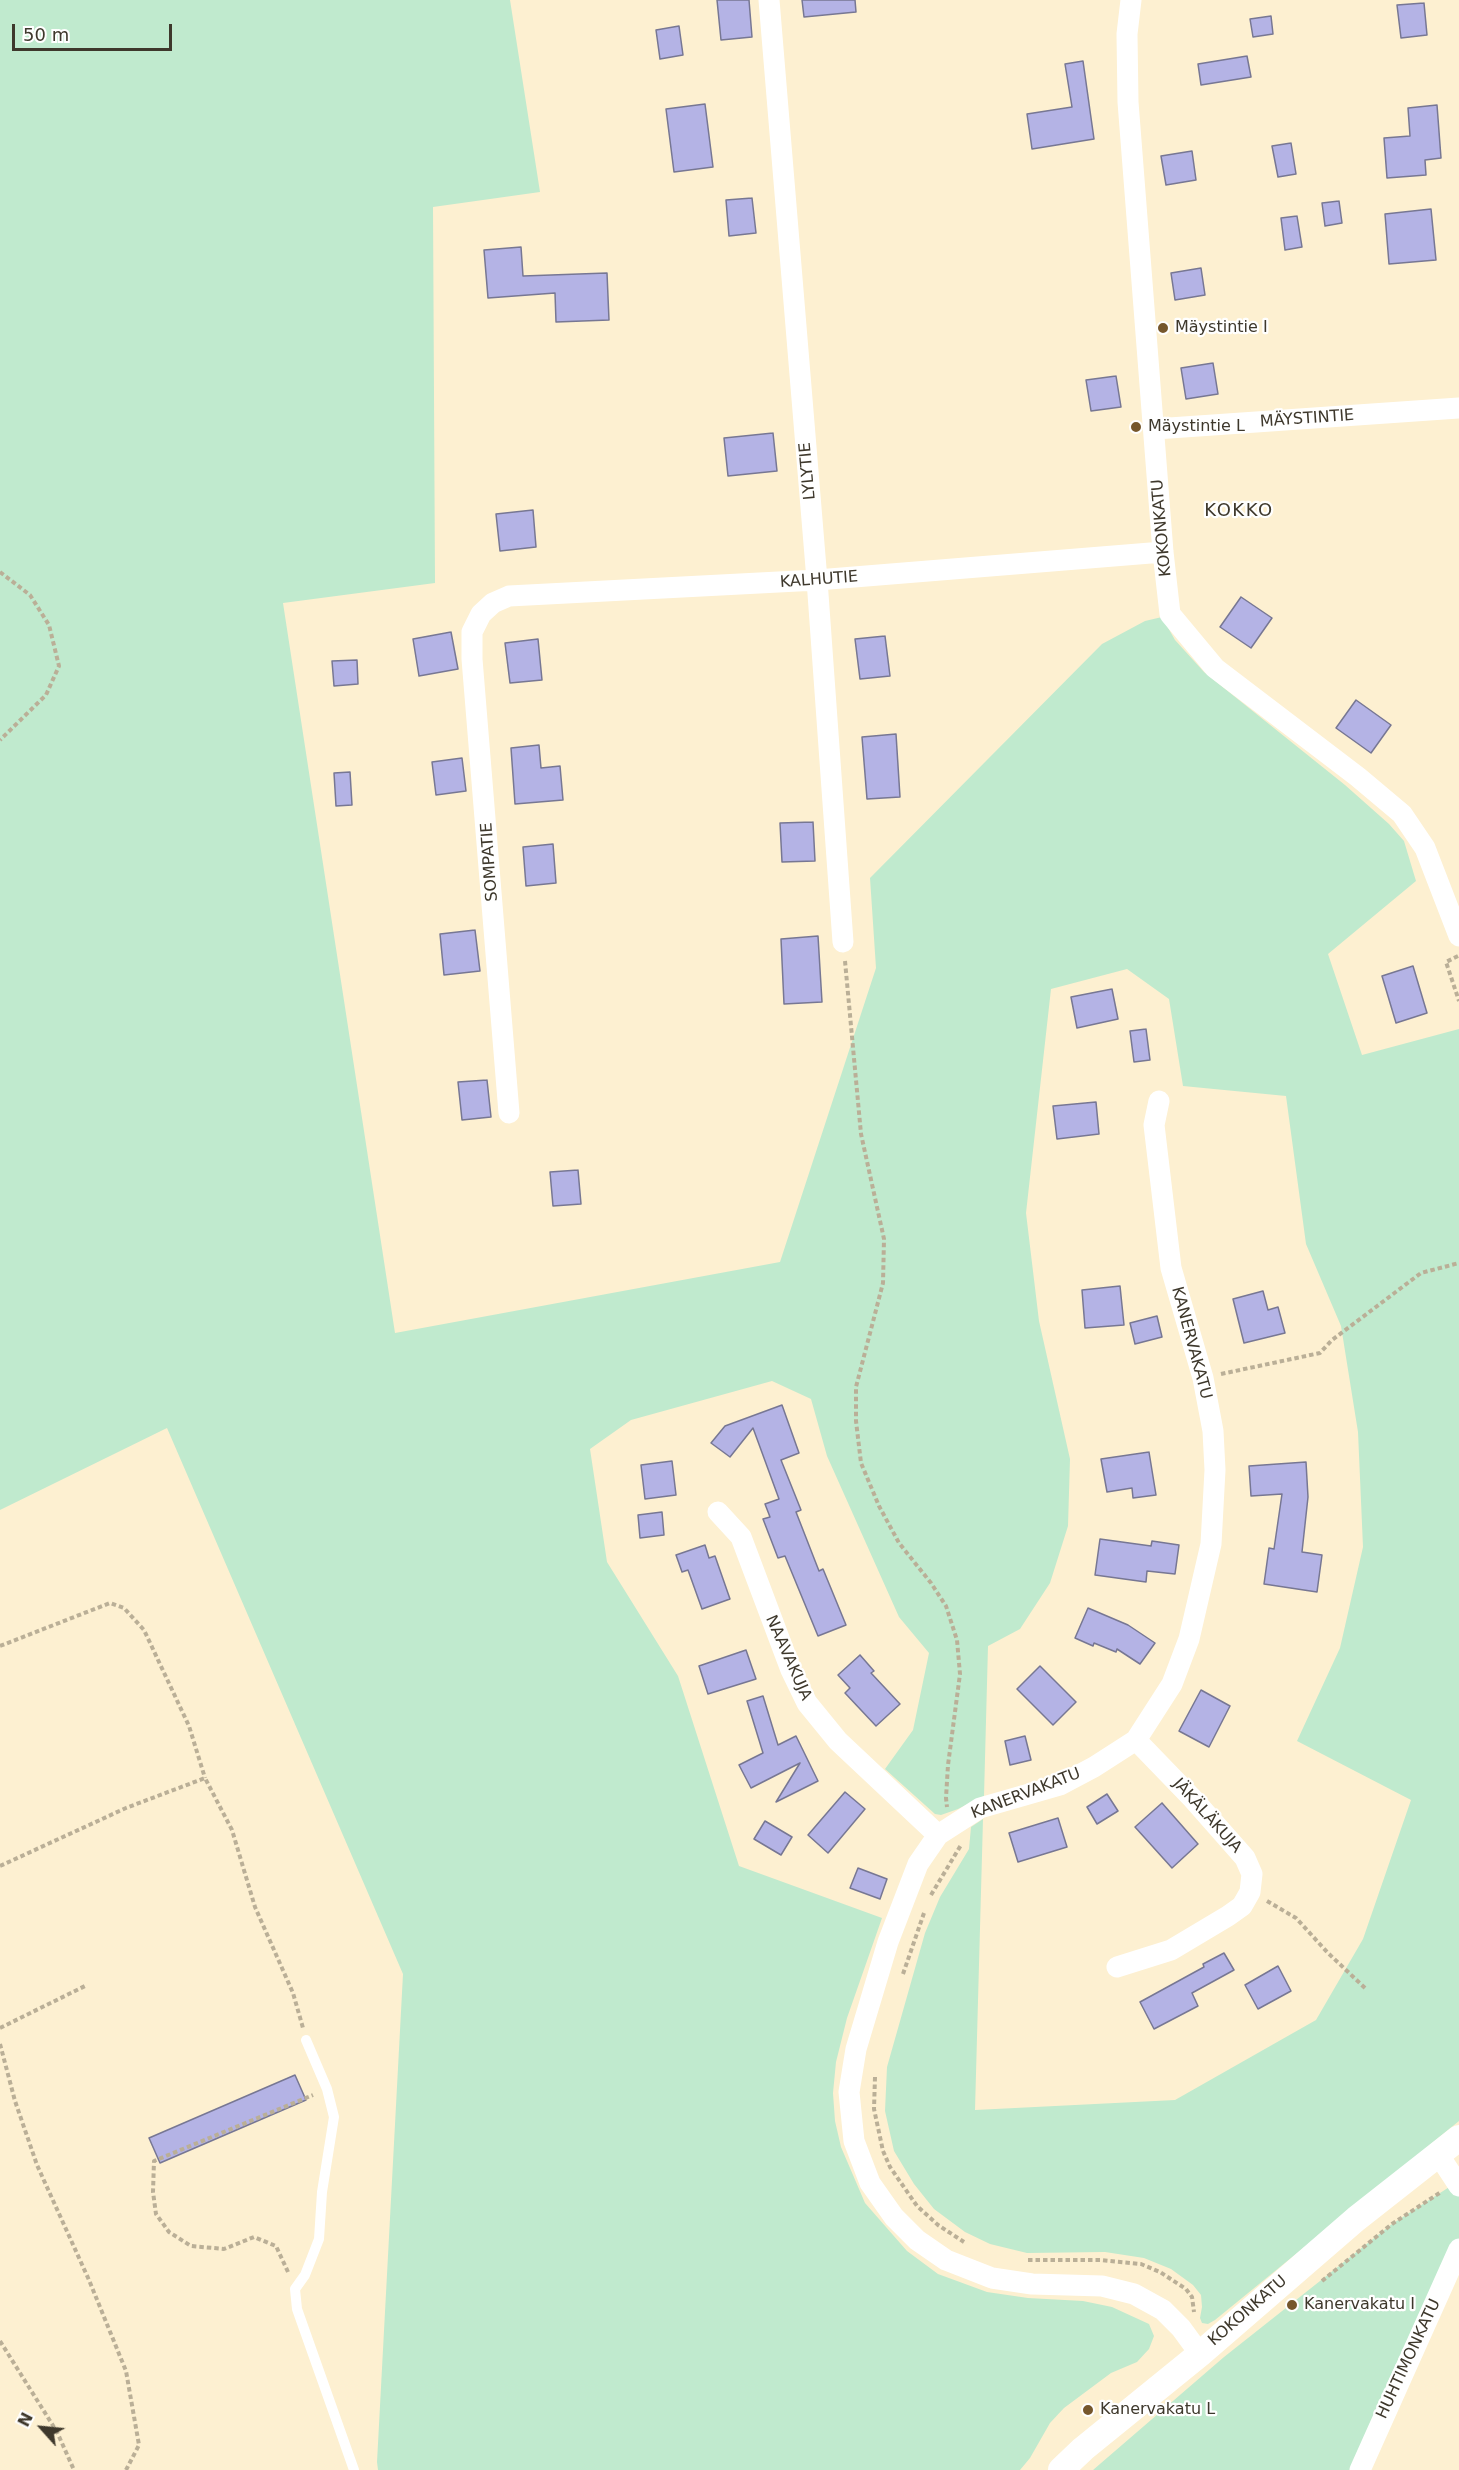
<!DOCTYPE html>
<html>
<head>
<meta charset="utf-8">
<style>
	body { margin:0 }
	#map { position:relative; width:1459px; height:2470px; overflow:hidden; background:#fdf0d1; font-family:"DejaVu Sans",sans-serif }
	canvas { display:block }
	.north { position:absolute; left:12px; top:2398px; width:60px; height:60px; -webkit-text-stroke:4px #fff; paint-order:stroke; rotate:297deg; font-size:16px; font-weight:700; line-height:24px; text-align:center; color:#3e382c }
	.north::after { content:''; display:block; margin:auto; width:21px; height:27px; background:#3e382c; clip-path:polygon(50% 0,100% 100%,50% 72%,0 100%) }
	.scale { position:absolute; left:12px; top:24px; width:160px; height:27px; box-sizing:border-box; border:3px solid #3e382c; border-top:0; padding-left:8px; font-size:18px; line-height:21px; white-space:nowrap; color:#3e382c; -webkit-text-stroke:4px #fff; paint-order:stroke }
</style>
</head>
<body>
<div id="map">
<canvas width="1459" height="2470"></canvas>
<div class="north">N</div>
<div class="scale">50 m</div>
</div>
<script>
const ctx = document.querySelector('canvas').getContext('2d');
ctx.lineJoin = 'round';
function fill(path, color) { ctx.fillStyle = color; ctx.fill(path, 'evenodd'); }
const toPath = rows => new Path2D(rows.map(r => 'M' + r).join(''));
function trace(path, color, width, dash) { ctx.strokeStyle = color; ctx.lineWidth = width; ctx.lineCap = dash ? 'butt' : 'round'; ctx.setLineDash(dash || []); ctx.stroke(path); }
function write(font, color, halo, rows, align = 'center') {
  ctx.font = font + ' "DejaVu Sans",sans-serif'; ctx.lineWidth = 4.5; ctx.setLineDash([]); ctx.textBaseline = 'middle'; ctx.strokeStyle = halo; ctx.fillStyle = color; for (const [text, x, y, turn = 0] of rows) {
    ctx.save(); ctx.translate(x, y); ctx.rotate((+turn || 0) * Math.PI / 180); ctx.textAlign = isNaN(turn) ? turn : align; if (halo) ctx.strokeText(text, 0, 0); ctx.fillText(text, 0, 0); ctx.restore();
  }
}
const green = toPath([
	[0,0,510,0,540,192,433,207,435,583,283,603,395,1333,780,1262,876,968,870,878,1102,644,1145,621,1162,617,1175,640,1204,672,1345,785,1389,824,1404,841,1416,881,1328,954,1362,1055,1459,1029,1459,2121,1215,2320,1208,2324,1202,2323,1200,2318,1202,2307,1201,2295,1193,2285,1171,2269,1144,2258,1105,2252,1027,2253,990,2244,965,2232,934,2209,914,2184,894,2151,885,2111,887,2067,925,1933,940,1897,969,1849,971,1827,983,1819,975,2110,1175,2100,1316,2020,1363,1939,1411,1800,1297,1741,1340,1648,1363,1547,1358,1432,1341,1326,1306,1244,1286,1096,1183,1086,1169,999,1127,969,1051,989,1026,1213,1039,1321,1070,1459,1068,1526,1050,1583,1020,1629,988,1646,984,1796,958,1809,941,1815,935,1814,885,1769,913,1730,929,1653,899,1617,827,1456,811,1399,772,1381,631,1420,590,1449,607,1562,678,1676,739,1866,882,1918,847,2018,836,2062,833,2093,835,2121,841,2147,865,2203,907,2251,938,2274,987,2292,1028,2298,1083,2301,1112,2307,1149,2324,1154,2336,1149,2349,1137,2362,1111,2373,1064,2408,1050,2423,1030,2458,1020,2470,378,2470,377,2462,403,1974,167,1428,0,1510],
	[1457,2182,1459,2186,1459,2249,1360,2470,1093,2470,1224,2357,1392,2224]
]);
const building = toPath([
	[717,0,749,0,752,37,721,40,717,0],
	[802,0,855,0,856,12,804,17,802,0],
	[1424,3,1427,35,1401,38,1397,5,1424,3],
	[1271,16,1273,34,1253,37,1250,19,1271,16],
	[679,26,683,55,660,59,656,30,679,26],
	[1247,56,1251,77,1201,85,1198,64,1247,56],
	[1083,61,1094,139,1032,149,1027,114,1072,107,1065,64,1083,61],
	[705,104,713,167,674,172,666,109,705,104],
	[1437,105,1441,158,1425,160,1426,175,1387,178,1384,138,1410,136,1408,108,1437,105],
	[1291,143,1296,174,1278,177,1272,146,1291,143],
	[1192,151,1196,180,1166,185,1161,156,1192,151],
	[752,198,756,233,729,236,726,200,752,198],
	[1339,201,1342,223,1325,226,1322,203,1339,201],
	[1431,209,1436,260,1389,264,1385,214,1431,209],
	[1297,216,1302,247,1285,250,1281,218,1297,216],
	[521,247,523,276,607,273,609,320,556,322,555,293,488,298,484,250,521,247],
	[1201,268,1205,295,1175,300,1171,273,1201,268],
	[1213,363,1218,394,1186,399,1181,368,1213,363],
	[1116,376,1121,407,1091,411,1086,380,1116,376],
	[773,433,777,471,728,476,724,438,773,433],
	[533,510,536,547,500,551,496,514,533,510],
	[1241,597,1272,618,1251,648,1220,627,1241,597],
	[451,632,458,669,419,676,413,639,451,632],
	[885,636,890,676,860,679,855,639,885,636],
	[538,639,542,680,510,683,505,643,538,639],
	[357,660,358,684,334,686,332,661,357,660],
	[1356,700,1391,725,1371,753,1336,728,1356,700],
	[896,734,900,797,867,799,862,737,896,734],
	[539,745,541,768,560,766,563,800,515,804,511,748,539,745],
	[462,758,466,791,436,795,432,762,462,758],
	[350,772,352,805,336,806,334,773,350,772],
	[813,822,815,861,782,862,780,823,813,822],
	[553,844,556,883,526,886,523,847,553,844],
	[475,930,480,971,444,975,440,934,475,930],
	[818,936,822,1002,784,1004,781,939,818,936],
	[1413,966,1427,1013,1396,1023,1382,976,1413,966],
	[1112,989,1118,1019,1077,1028,1071,997,1112,989],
	[1146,1029,1150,1060,1134,1062,1130,1031,1146,1029],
	[487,1080,491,1117,462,1120,458,1082,487,1080],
	[1096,1102,1099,1134,1057,1139,1053,1106,1096,1102],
	[578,1170,581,1204,553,1206,550,1172,578,1170],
	[1120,1286,1124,1325,1085,1328,1082,1290,1120,1286],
	[1263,1291,1268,1310,1278,1307,1285,1333,1244,1343,1233,1299,1263,1291],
	[1157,1316,1162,1337,1135,1344,1130,1323,1157,1316],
	[782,1405,799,1453,781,1460,801,1510,796,1512,819,1571,823,1569,846,1625,818,1636,785,1556,778,1558,763,1519,770,1517,765,1504,779,1499,753,1428,730,1457,711,1443,725,1426,782,1405],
	[1149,1452,1156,1495,1133,1498,1132,1488,1107,1492,1101,1459,1149,1452],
	[672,1461,676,1495,645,1499,641,1465,672,1461],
	[1306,1462,1308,1497,1302,1552,1322,1555,1317,1592,1264,1584,1269,1548,1274,1549,1282,1494,1251,1496,1249,1466,1306,1462],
	[662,1512,664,1535,640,1538,638,1515,662,1512],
	[1100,1539,1151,1546,1152,1541,1179,1545,1175,1574,1147,1571,1146,1582,1095,1575,1100,1539],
	[705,1545,709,1558,715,1556,730,1599,702,1609,688,1570,682,1572,676,1555,705,1545],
	[1088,1608,1128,1625,1155,1643,1140,1664,1117,1649,1116,1652,1094,1643,1093,1646,1075,1638,1088,1608],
	[746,1650,756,1679,708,1694,699,1666,746,1650],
	[860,1655,874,1671,871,1673,900,1704,876,1726,845,1693,850,1688,838,1675,860,1655],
	[1040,1666,1076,1702,1053,1725,1017,1689,1040,1666],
	[1201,1690,1230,1706,1209,1747,1179,1731,1201,1690],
	[763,1696,778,1745,796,1736,818,1781,776,1802,800,1763,751,1788,739,1765,763,1753,747,1701,763,1696],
	[1025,1736,1031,1760,1010,1765,1005,1741,1025,1736],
	[845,1792,865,1809,828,1853,808,1835,845,1792],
	[1107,1794,1118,1811,1097,1824,1087,1807,1107,1794],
	[1162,1803,1198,1844,1172,1868,1135,1827,1162,1803],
	[1058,1818,1067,1847,1018,1862,1009,1833,1058,1818],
	[765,1821,792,1837,781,1855,754,1839,765,1821],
	[858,1868,887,1879,880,1899,850,1888,858,1868],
	[1224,1953,1234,1970,1192,1993,1198,2006,1154,2029,1140,2002,1204,1967,1203,1964,1224,1953],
	[1278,1966,1291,1991,1258,2009,1245,1985,1278,1966],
	[295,2075,306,2100,160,2163,149,2138,295,2075]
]);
const path = toPath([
	[0,572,30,595,49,625,59,666,46,695,0,740],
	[1458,956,1446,962,1459,1001],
	[845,961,861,1134,884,1239,883,1283,856,1387,856,1421,861,1463,879,1506,899,1543,931,1583,946,1606,957,1640,960,1674,948,1765,946,1798,947,1807],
	[1221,1374,1320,1353,1332,1340,1421,1273,1459,1263],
	[0,1646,110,1603,124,1608,144,1630,189,1726,205,1778],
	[0,1866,126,1808,205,1778,232,1830,255,1907,293,1993,303,2028],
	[931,1895,961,1845],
	[1267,1901,1296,1918,1328,1953,1365,1988],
	[903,1974,924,1913],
	[0,2028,85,1986],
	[0,2044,15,2101,37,2165,89,2280,126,2371,139,2445,126,2470],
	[875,2077,874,2109,883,2151,890,2167,917,2206,938,2225,964,2242],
	[1028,2260,1100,2260,1141,2264,1160,2272,1186,2289,1192,2297,1194,2312],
	[288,2272,276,2246,254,2237,224,2249,191,2246,169,2232,156,2214,153,2192,154,2161,313,2095],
	[1322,2281,1392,2224,1441,2192],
	[0,2341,57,2432,74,2470]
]);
const service = toPath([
	[306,2040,327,2089,334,2117,322,2192,319,2239,305,2275,295,2289,297,2309,354,2470]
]);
const minor = toPath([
	[769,0,817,580,843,942],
	[1131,0,1127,34,1128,102,1163,552,1170,614,1215,668,1358,777,1402,814,1425,848,1459,936],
	[1155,429,1459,408],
	[1159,1101,1154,1125,1171,1268,1203,1378,1213,1431,1215,1470,1211,1544,1189,1639,1172,1684,1136,1740,1094,1767,1060,1785,980,1808,938,1835,918,1864,888,1942,856,2049,849,2092,854,2141,870,2183,894,2217,917,2240,946,2260,992,2278,1032,2284,1102,2286,1134,2294,1163,2310,1181,2328,1200,2354],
	[509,1113,472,659,472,632,481,614,493,603,509,596,817,580,1163,552],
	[718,1512,741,1537,791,1670,807,1703,838,1741,938,1835],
	[1117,1967,1171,1950,1228,1916,1242,1906,1250,1892,1252,1874,1245,1858,1193,1799,1136,1740],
	[1438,2154,1459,2186],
	[1360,2470,1459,2249]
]);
const tertiary = toPath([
	[1061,2470,1083,2449,1200,2354,1356,2219,1459,2138]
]);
const markers = [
	[1163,328,6,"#76572c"],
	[1136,427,6,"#76572c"],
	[1292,2305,6,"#76572c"],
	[1088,2410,6,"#76572c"]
];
const poiNames = [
	["Mäystintie I",1175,328],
	["Mäystintie L",1148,427],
	["Kanervakatu I",1304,2305],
	["Kanervakatu L",1100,2410]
];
const streetNames = [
	["MÄYSTINTIE",1307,419,-4],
	["LYLYTIE",808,471,-95],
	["KOKONKATU",1162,528,-95],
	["KALHUTIE",819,580,-4],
	["SOMPATIE",490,862,-94],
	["KANERVAKATU",1191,1343,75],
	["NAAVAKUJA",788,1658,66],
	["KANERVAKATU",1026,1794,-21],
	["JÄKÄLÄKUJA",1207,1816,48],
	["KOKONKATU",1248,2311,-41],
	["HUHTIMONKATU",1409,2359,-65]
];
const neighbourhoodNames = [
	["KOKKO",1239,511]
];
fill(green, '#c0eace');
fill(building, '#b4b3e5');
trace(building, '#777793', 1.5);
trace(path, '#baaf97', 4, [4.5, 3]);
trace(service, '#fff', 10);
trace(minor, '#fff', 21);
trace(tertiary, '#fff', 26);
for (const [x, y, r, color] of markers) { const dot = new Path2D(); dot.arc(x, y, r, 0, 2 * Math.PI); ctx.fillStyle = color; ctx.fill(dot); trace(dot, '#fff', 2); }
write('16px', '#3e382c', '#fff', poiNames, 'left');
write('16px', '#3e382c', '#fff', streetNames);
ctx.letterSpacing = '1.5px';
write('18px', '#3e382c', '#fff', neighbourhoodNames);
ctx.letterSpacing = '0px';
</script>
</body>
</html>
